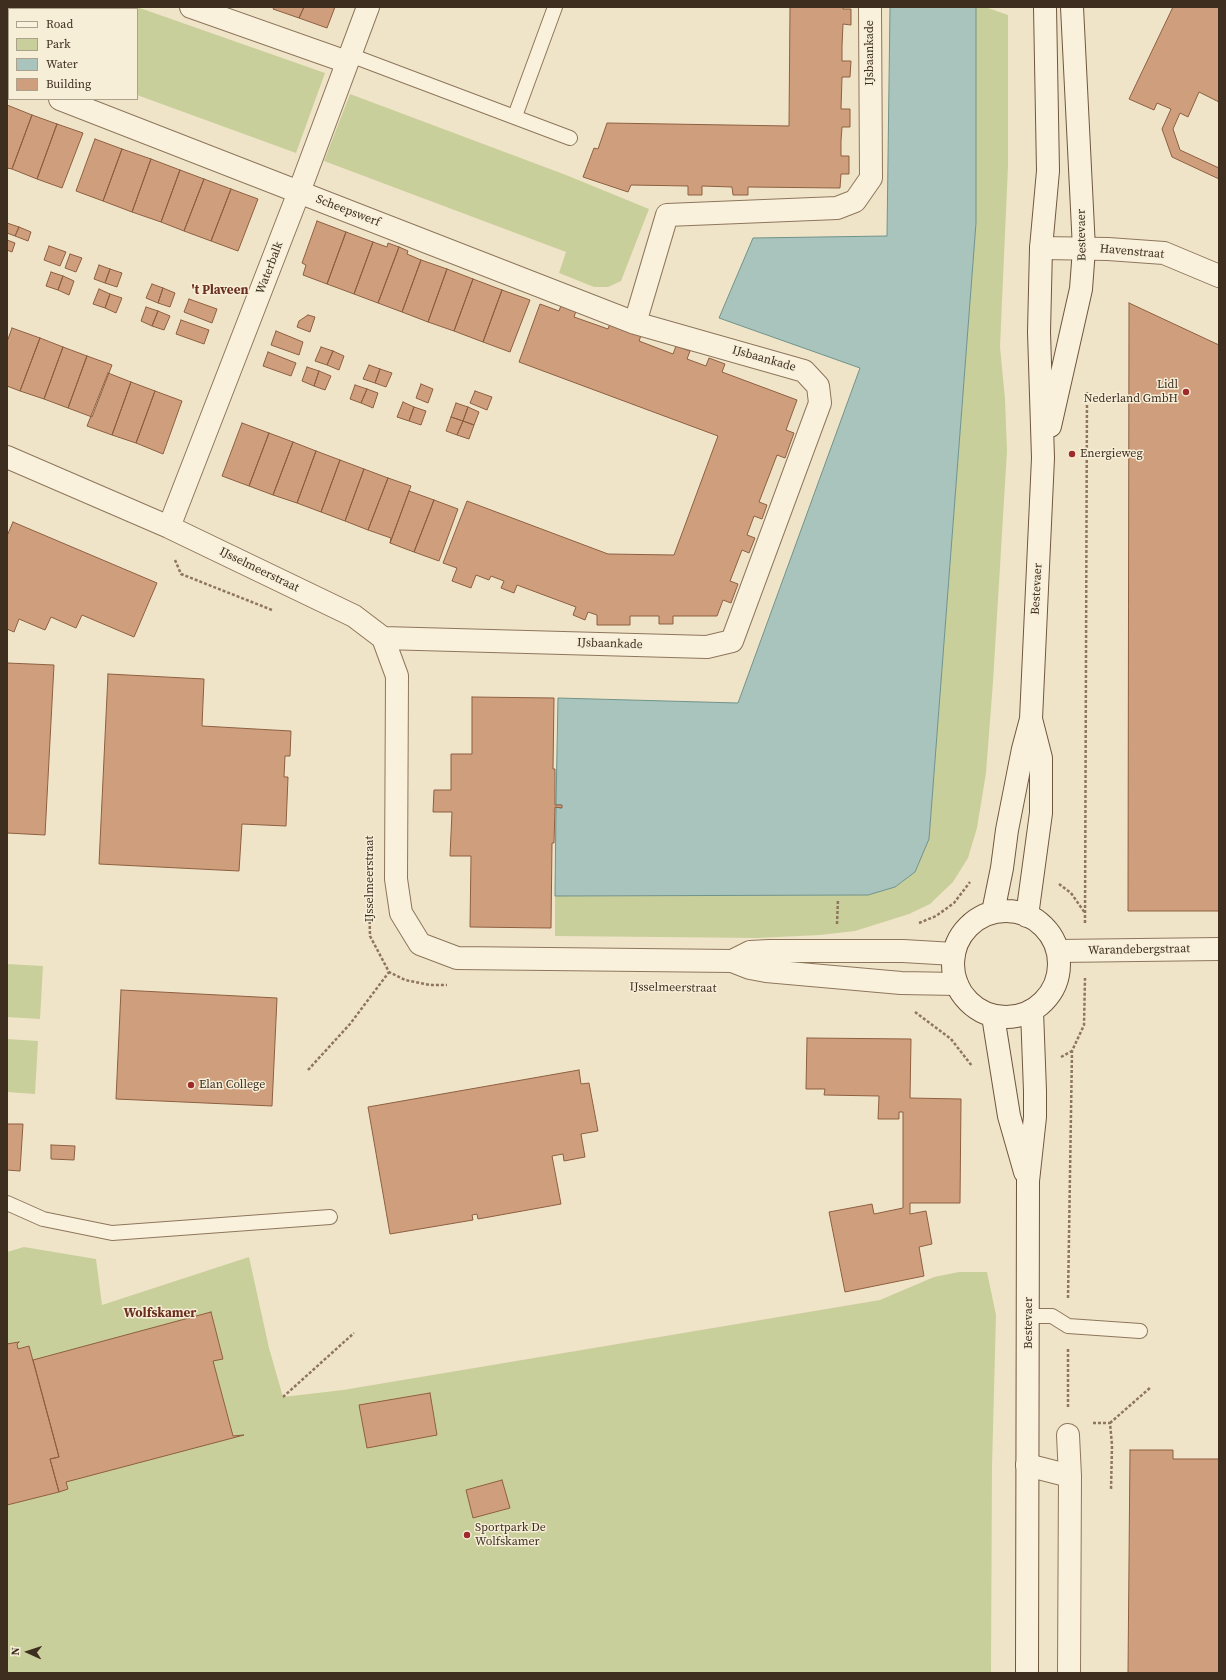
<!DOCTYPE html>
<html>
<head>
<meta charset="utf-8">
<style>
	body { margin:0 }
	#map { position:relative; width:1226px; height:1680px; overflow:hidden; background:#f0e4c8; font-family:"Source Serif 4",serif }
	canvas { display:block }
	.frame { position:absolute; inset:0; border:8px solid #3d2e20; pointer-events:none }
	.legend { position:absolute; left:8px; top:8px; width:130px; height:92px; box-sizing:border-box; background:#f7eed8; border:1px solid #ada18e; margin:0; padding:5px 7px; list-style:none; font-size:12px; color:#3d2e20 }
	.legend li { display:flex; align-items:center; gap:8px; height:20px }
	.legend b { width:20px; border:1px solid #ada18e }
	.north { position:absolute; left:8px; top:1632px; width:40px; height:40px; -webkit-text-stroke:3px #f7eed8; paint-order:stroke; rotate:273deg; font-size:11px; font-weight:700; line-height:16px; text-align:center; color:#3d2e20 }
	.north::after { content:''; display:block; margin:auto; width:14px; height:18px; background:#3d2e20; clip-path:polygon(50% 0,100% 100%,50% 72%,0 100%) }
</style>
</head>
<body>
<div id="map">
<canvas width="1226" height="1680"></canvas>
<div class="frame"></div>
<ul class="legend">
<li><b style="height:5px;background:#faf1dc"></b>Road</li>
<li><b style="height:11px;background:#c9cf9b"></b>Park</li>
<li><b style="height:11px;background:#a9c4bc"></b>Water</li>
<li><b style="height:11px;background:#cf9f7d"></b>Building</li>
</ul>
<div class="north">N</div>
</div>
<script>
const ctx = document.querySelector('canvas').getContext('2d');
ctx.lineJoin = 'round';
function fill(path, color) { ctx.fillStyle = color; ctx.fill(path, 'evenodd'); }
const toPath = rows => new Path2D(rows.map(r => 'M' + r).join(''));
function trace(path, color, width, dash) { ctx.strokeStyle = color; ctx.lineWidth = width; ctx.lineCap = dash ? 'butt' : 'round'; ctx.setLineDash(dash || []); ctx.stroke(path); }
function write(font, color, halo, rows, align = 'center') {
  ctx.font = font + ' "Source Serif 4",serif'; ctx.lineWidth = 3; ctx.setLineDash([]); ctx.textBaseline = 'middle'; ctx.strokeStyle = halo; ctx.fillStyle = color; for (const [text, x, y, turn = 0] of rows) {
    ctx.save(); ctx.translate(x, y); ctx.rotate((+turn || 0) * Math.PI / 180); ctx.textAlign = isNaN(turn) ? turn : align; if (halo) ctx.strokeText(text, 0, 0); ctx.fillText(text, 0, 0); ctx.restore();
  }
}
const green = toPath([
	[137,7,325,73,296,153,137,95],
	[976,7,985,7,1008,15,1008,166,1000,347,1005,399,1007,451,993,682,986,773,977,828,968,858,953,882,930,904,909,914,855,931,820,935,757,938,555,936,555,896,868,895,895,887,915,872,929,839,976,223],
	[350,94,566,175,649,209,621,281,608,287,594,287,559,273,566,252,324,161],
	[7,964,43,966,40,1019,7,1017],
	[7,1039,38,1041,35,1094,7,1092],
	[24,1247,96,1259,102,1305,249,1257,269,1348,283,1397,343,1390,880,1300,934,1277,959,1272,987,1272,996,1315,992,1467,991,1673,7,1673,7,1252]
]);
const water = toPath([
	[890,7,976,7,976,223,929,839,915,872,895,887,868,895,555,896,556,807,561,808,561,805,556,805,558,698,738,703,860,368,719,318,753,238,887,236,890,7]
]);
const building = toPath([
	[274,7,304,7,299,18,273,9,274,7],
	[304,7,335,7,327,28,299,18,304,7],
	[790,7,843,7,843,9,851,9,851,25,843,24,842,46,842,61,851,61,850,77,842,77,841,109,850,109,850,127,842,127,841,141,841,156,849,156,849,174,841,174,840,188,748,187,748,195,733,195,732,187,702,186,702,195,688,195,688,186,631,185,628,192,583,177,594,148,598,149,607,123,789,126,790,7],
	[1173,7,1219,7,1219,102,1199,92,1188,117,1180,113,1173,129,1180,150,1219,168,1219,179,1172,157,1162,129,1171,109,1157,103,1154,110,1129,99,1173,7],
	[7,105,32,115,12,169,7,168,7,105],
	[32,115,57,124,37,179,12,169,32,115],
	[57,124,83,133,62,188,37,179,57,124],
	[95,139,122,149,103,201,76,191,95,139],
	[122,149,151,159,132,212,103,201,122,149],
	[151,159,180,170,161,222,132,212,151,159],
	[180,170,204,179,184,231,161,222,180,170],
	[204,179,231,189,211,241,184,231,204,179],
	[231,189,258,199,238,251,211,241,231,189],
	[317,221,346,232,327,284,303,275,306,265,302,263,317,221],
	[7,223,19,227,15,236,7,233,7,223],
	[19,227,31,232,28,241,15,236,19,227],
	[346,232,373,242,354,294,327,284,346,232],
	[7,240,15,243,12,252,7,250,7,240],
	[373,242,387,247,388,243,399,247,378,303,354,294,373,242],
	[49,246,66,252,60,266,44,260,49,246],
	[399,247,408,251,407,254,421,260,402,312,378,303,399,247],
	[70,254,82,258,76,272,65,268,70,254],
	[421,260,447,269,428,322,402,312,421,260],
	[99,265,110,269,105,283,94,279,99,265],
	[110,269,122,273,117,287,105,283,110,269],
	[447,269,473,279,454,331,428,322,447,269],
	[51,272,63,276,58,290,46,286,51,272],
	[63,276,74,281,69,295,58,290,63,276],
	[473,279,502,290,483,342,454,331,473,279],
	[152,284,163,288,158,303,146,298,152,284],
	[163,288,175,293,170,307,158,303,163,288],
	[99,289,110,294,105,308,93,304,99,289],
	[502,290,530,300,510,352,483,342,502,290],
	[110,294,122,298,116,313,105,308,110,294],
	[189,299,217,309,212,323,184,312,189,299],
	[562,303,577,308,574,317,608,329,611,321,642,333,639,341,673,354,676,346,690,351,687,359,706,366,709,358,725,364,722,372,797,400,786,430,794,433,785,458,777,455,759,502,767,505,762,519,754,516,747,535,755,538,749,553,742,550,730,581,738,584,731,603,723,600,717,616,673,616,673,624,659,624,659,616,630,616,630,625,597,625,597,615,588,612,585,620,573,615,576,607,517,585,514,593,501,588,504,581,491,576,489,580,476,575,471,588,452,581,457,568,443,563,467,501,608,554,674,555,718,436,519,362,540,304,559,311,562,303],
	[1129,303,1219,345,1219,911,1128,911,1129,303],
	[146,307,158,311,152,326,141,321,146,307],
	[158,311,170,316,164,330,152,326,158,311],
	[308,315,315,317,310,332,297,327,299,321,308,315],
	[181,320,209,330,204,344,176,334,181,320],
	[12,328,40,338,20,391,7,386,7,342,12,328],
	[276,331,303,342,299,355,271,345,276,331],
	[40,338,63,347,44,399,20,391,40,338],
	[63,347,87,356,68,408,44,399,63,347],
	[321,347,333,351,327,365,315,361,321,347],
	[333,351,344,356,339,370,327,365,333,351],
	[268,352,296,363,291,376,263,366,268,352],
	[87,356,112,365,92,417,68,408,87,356],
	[369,365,380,369,375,383,363,379,369,365],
	[307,367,319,371,314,386,302,381,307,367],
	[380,369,392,373,386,387,375,383,380,369],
	[319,371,331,376,325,390,314,386,319,371],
	[108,373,131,382,112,435,87,426,108,373],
	[131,382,155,391,136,443,112,435,131,382],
	[421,384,433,389,428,403,416,398,421,384],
	[355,385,367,389,361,403,350,399,355,385],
	[367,389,378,393,373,408,361,403,367,389],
	[155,391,182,401,163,454,136,443,155,391],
	[475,391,492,397,487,410,470,403,475,391],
	[403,402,414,407,409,421,397,417,403,402],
	[456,403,468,407,463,421,451,417,456,403],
	[414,407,426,411,421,425,409,421,414,407],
	[468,407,479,412,474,425,463,421,468,407],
	[451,417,463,421,457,435,446,431,451,417],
	[463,421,474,425,469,439,457,435,463,421],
	[242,423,269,433,249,486,222,476,242,423],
	[269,433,293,442,273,495,249,486,269,433],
	[293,442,316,451,297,503,273,495,293,442],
	[316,451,340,460,321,512,297,503,316,451],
	[340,460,364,469,345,521,321,512,340,460],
	[364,469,388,478,368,530,345,521,364,469],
	[388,478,411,486,390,543,391,538,368,530,388,478],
	[409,491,434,500,414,552,390,543,409,491],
	[434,500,458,509,439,561,414,552,434,500],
	[13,522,157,583,134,637,82,615,76,628,51,617,45,630,19,619,14,632,7,629,7,536,13,522],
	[7,663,54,665,45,835,7,833,7,663],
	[108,674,204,679,202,726,291,731,290,756,285,756,284,777,288,777,286,826,242,824,239,871,99,864,108,674],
	[472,697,554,698,553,769,555,769,555,805,562,805,562,808,555,807,554,843,552,843,551,928,470,927,471,856,450,856,452,812,433,812,434,790,451,790,451,754,472,754,472,697],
	[121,990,277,998,272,1106,116,1099,121,990],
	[807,1038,911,1039,910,1098,961,1099,960,1203,910,1203,910,1214,926,1211,932,1244,919,1247,924,1276,845,1292,829,1212,872,1204,874,1214,903,1208,903,1112,899,1112,899,1119,878,1119,879,1096,824,1095,825,1089,806,1089,807,1038],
	[579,1070,581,1084,589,1083,598,1131,581,1134,585,1157,564,1161,563,1154,552,1156,561,1204,478,1219,477,1214,472,1215,473,1220,390,1234,368,1107,579,1070],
	[7,1124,23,1124,20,1171,7,1170,7,1124],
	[51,1145,75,1146,74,1160,51,1159,51,1145],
	[211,1312,223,1359,213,1361,233,1436,244,1435,66,1482,68,1489,59,1492,50,1459,59,1457,33,1360,211,1312],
	[19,1342,17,1344,18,1349,29,1346,59,1457,50,1459,59,1492,7,1505,7,1344,19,1342],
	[430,1393,437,1435,367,1448,359,1405,430,1393],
	[1130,1450,1173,1450,1173,1459,1219,1459,1219,1673,1128,1673,1130,1450],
	[502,1480,510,1508,473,1518,466,1490,502,1480]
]);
const path = toPath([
	[93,7,98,9],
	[135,9,137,7],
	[175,560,181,574,272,610],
	[1059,884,1071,893,1085,913],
	[369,896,370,936,389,972,405,980,430,985,447,985],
	[919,923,936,916,954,903,970,882],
	[1085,923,1087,392],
	[837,924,838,899],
	[915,1012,951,1039,972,1066],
	[1061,1057,1072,1051],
	[308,1070,350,1024,389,972],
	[1068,1298,1072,1051,1084,1025,1085,978],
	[1068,1349,1068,1408],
	[283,1397,354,1333],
	[1093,1423,1110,1423,1112,1445,1111,1490],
	[1110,1423,1151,1387]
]);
const lane = toPath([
	[350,55,570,138],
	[515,116,555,7],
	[7,1203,43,1219,112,1233,330,1217],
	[1029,1316,1052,1316,1068,1326,1140,1331]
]);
const street = toPath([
	[191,7,347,62],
	[7,79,9,80],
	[60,99,635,323,804,371,818,386,820,403,732,641,707,647,383,638],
	[1041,248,1108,249,1164,253,1219,276],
	[635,323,667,215,837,208,855,201,871,178,870,7],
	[7,457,169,527,354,616,383,638,397,676,396,879,401,913,420,944,457,958,732,961,750,968,766,971,901,983,957,984],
	[169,527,299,192,368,7],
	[1058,951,1219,949],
	[732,961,750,952,769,951,903,951,954,954],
	[1068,1435,1070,1476,1069,1673],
	[1027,1465,1070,1476]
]);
const secondary = toPath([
	[1050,426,1081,289,1084,249,1072,7],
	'953 964a53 53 0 1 1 106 0a53 53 0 1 1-106 0Z',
	[993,912,1002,868,1007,830,1023,749,1031,719,1043,458,1039,332,1041,248,1048,171,1045,7],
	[1027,916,1041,813,1041,758,1031,719],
	[993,1016,1009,1116,1025,1172],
	[1027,1673,1028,1181,1035,1117,1035,1091,1032,1011]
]);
const markers = [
	[1186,392,4,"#9e2a2b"],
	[1072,454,4,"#9e2a2b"],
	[191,1085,4,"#9e2a2b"],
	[467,1535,4,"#9e2a2b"]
];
const streetNames = [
	["IJsbaankade",870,53,-90],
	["Scheepswerf",348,211,21],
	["Bestevaer",1082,235,-91],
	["Havenstraat",1132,252,5],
	["Waterbalk",270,268,-69],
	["IJsbaankade",764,359,16],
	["IJsselmeerstraat",259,570,26],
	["Bestevaer",1037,589,-87],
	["IJsbaankade",610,644,2],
	["IJsselmeerstraat",370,879,-90],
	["Warandebergstraat",1139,950,-1],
	["IJsselmeerstraat",673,988,1],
	["Bestevaer",1029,1323,-90]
];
const poiNames = [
	["Lidl",1178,385,"right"],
	["Nederland GmbH",1178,399,"right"],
	["Energieweg",1080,454],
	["Elan College",199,1085],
	["Sportpark De",475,1528],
	["Wolfskamer",475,1542]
];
const neighbourhoodNames = [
	["'t Plaveen",220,291],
	["Wolfskamer",160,1314]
];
fill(green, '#c9cf9b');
fill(water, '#a9c4bc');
trace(water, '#6f938a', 1);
fill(building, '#cf9f7d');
trace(building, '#8d5f41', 1);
trace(lane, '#8d765c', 16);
trace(street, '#8d765c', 24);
trace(secondary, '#6f573f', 24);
trace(path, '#8d765c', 2.5, [3, 2]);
trace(lane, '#faf1dc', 14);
trace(street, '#faf1dc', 22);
trace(secondary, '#faf1dc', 22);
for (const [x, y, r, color] of markers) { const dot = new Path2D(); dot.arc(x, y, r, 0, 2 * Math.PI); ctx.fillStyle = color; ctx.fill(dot); trace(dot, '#f7eed8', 1.5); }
write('12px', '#3d2e20', '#f7eed8', streetNames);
write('12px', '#3d2e20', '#f7eed8', poiNames, 'left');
write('bold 13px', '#6b2e1e', '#f7eed8', neighbourhoodNames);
</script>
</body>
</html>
